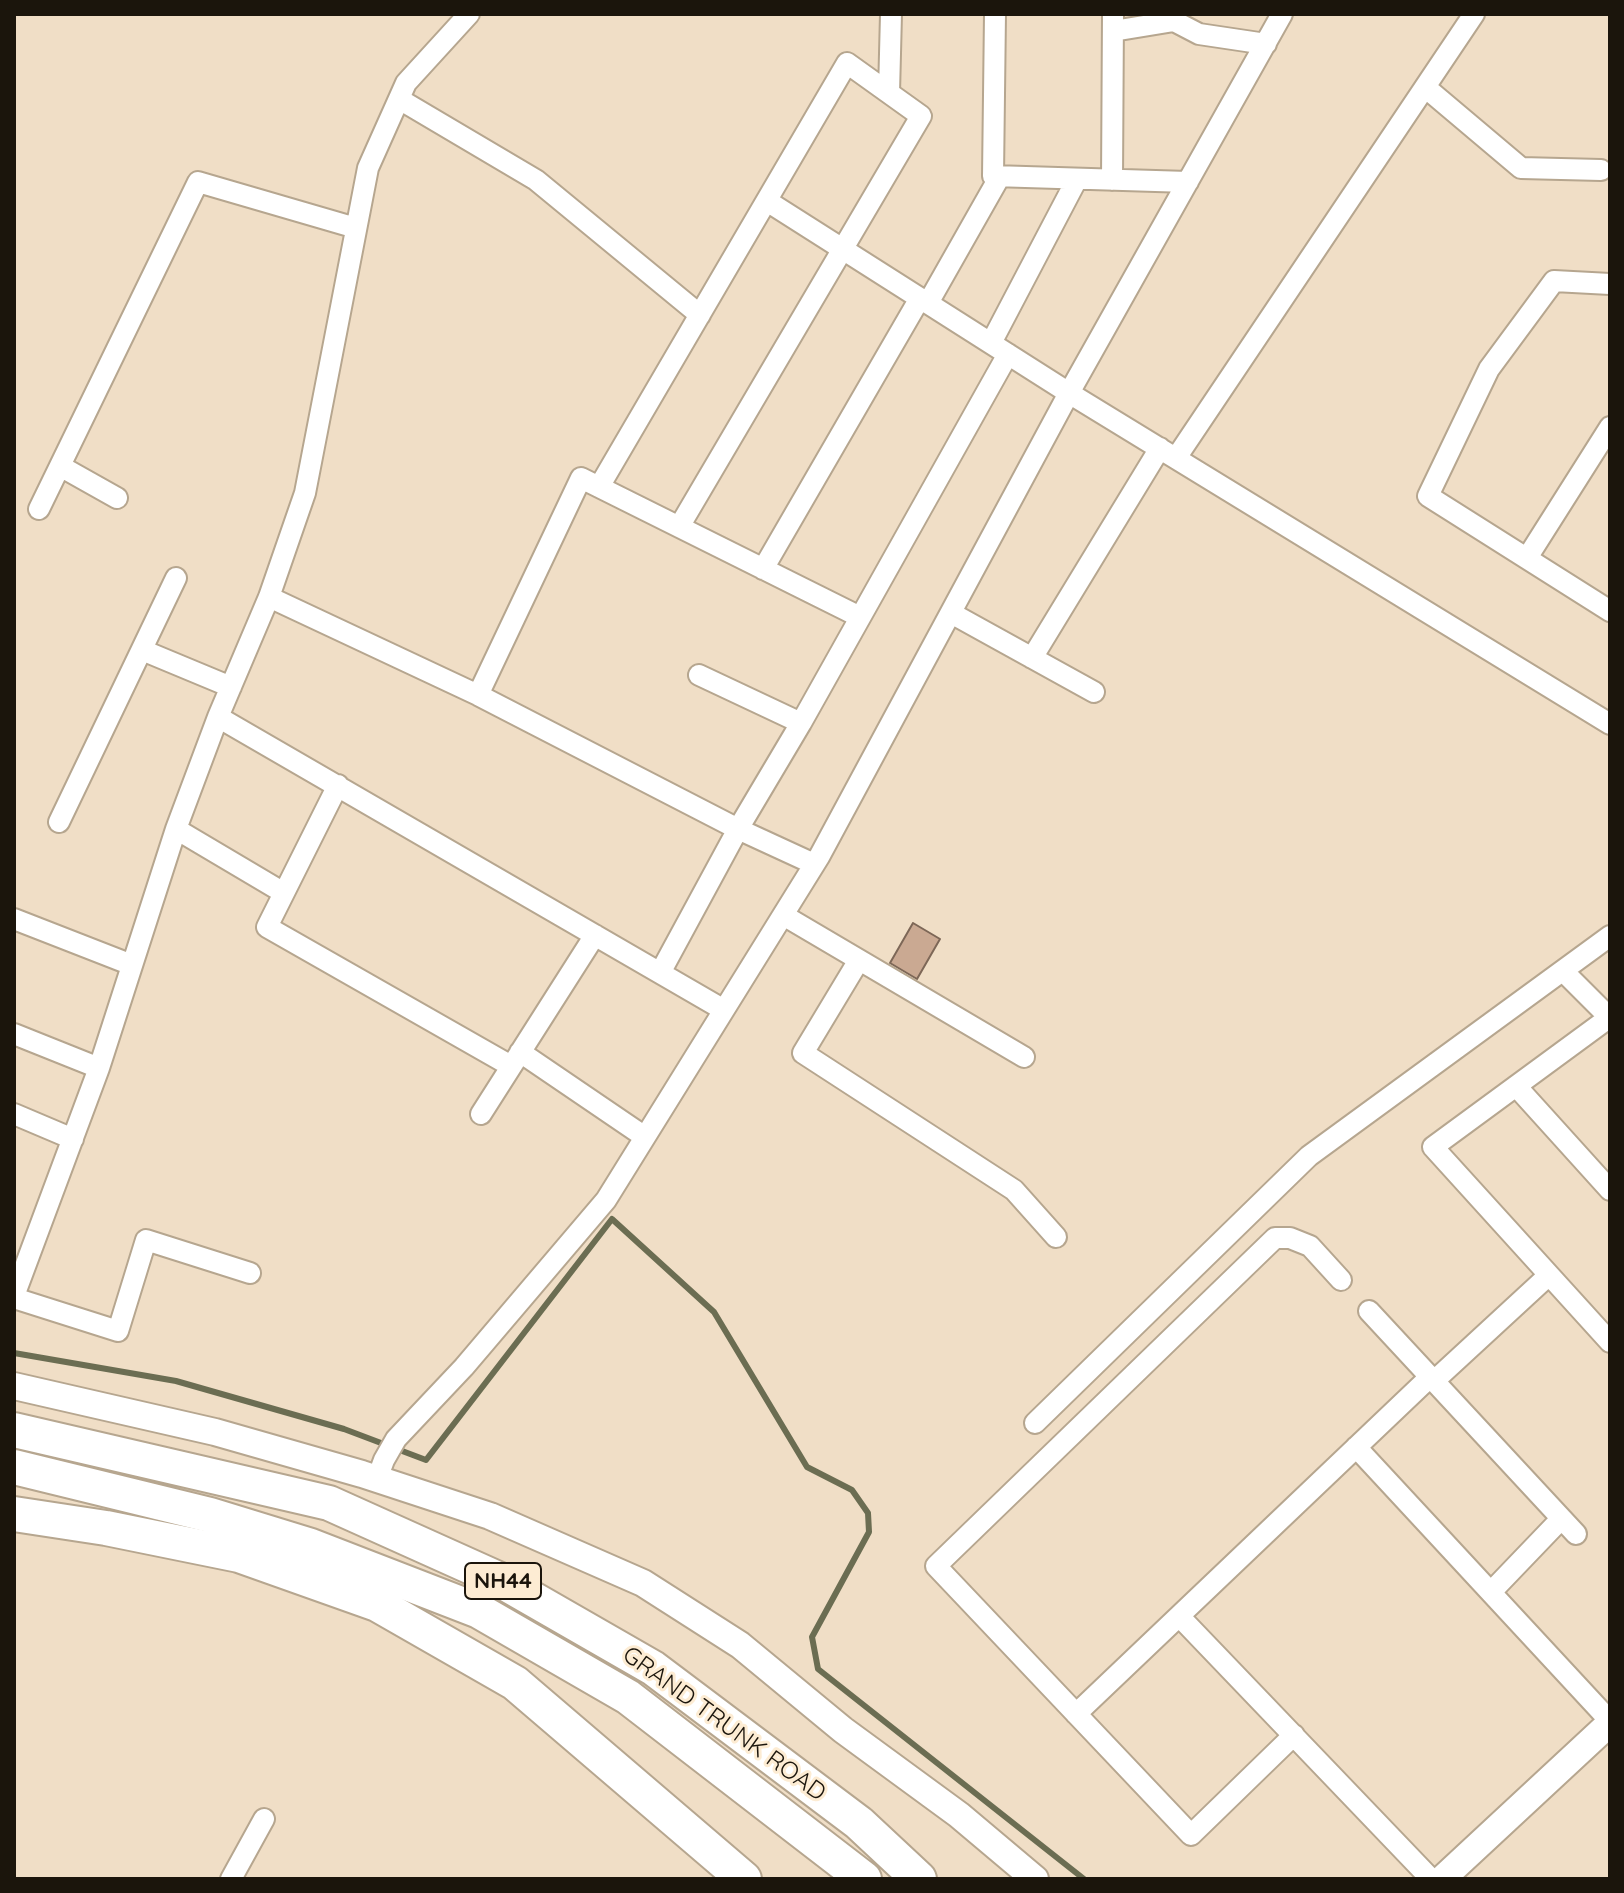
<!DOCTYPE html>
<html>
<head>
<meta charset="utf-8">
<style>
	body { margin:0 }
	#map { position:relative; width:1624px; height:1893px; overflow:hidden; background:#f0dec6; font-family:Quicksand,sans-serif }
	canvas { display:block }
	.frame { position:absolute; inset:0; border:16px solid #1b150c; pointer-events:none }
</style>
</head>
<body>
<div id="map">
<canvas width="1624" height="1893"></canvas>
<div class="frame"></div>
</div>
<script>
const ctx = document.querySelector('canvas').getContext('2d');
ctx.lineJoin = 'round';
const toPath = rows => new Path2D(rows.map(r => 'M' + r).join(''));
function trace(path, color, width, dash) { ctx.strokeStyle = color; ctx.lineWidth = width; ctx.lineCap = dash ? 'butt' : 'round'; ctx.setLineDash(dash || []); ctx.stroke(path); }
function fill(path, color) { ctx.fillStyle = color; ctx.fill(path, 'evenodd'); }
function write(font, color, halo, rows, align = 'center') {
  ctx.font = font + ' Quicksand,sans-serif'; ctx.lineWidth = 6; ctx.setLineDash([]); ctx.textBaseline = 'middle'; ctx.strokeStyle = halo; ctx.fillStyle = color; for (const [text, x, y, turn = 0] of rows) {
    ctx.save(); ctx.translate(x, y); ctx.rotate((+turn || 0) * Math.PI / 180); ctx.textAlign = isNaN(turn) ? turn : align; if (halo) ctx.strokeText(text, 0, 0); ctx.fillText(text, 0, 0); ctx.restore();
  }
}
const stream = toPath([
	[14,1353,176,1381,344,1429,426,1460,612,1219,714,1312,807,1467,852,1490,868,1513,869,1532,812,1637,818,1669,1084,1879]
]);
const building = toPath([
	[913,923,940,939,917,979,890,963,913,923]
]);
const minor = toPath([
	[995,14,993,176,1188,182],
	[1474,14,1425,87,1521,168,1601,170],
	[1113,31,1174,21,1199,34,1266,44],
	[889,93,891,14],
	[399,99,536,180,700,315],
	[1112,180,1113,14],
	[767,201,1069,393,1610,724],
	[1610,284,1554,281,1489,369,1428,496,1610,611],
	[928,303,1000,176],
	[991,343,1077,179],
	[1176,458,1425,87],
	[60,466,117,498],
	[599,487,847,63,921,116,679,527],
	[39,509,198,182,356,228],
	[1527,558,1610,427],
	[763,569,920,298],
	[269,597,478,695,738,829,814,864],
	[951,613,1094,692],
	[142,650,231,687],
	[1032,658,1160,448],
	[699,675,801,723],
	[478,695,581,478,860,617],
	[218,717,724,1010],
	[338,785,267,927,511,1066],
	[59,822,176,578],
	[176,829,284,893],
	[783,915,1024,1057],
	[14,919,132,965],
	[859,960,803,1053,1014,1190,1056,1237],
	[1563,971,1610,1018],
	[660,973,738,829,801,723,1008,354],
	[1610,1017,1433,1147,1610,1342],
	[14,1034,99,1068],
	[520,1052,645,1137],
	[1516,1086,1610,1190],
	[14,1114,73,1139],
	[481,1114,595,935],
	[14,1296,99,1068,176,829,218,717,269,597,305,493,368,168,406,83,469,14],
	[14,1298,118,1331,146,1240,250,1273],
	[1369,1311,1576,1534],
	[1434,1381,1549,1275],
	[1035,1423,1309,1156,1610,936],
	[1356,1447,1610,1721],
	[377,1479,384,1460,396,1439,464,1367,606,1200,819,857,1069,393,1282,14],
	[1491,1592,1561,1519],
	[1179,1616,1431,1879],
	[1076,1714,1430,1377],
	[1294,1735,1191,1835,936,1566,1275,1238,1290,1238,1310,1246,1341,1280],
	[231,1879,264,1819]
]);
const tertiary = toPath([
	[14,1386,215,1432,362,1474,490,1516,643,1583,740,1645,843,1730,959,1815,1035,1879],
	[1442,1879,1610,1723]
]);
const primary = toPath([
	[14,1514,106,1528,239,1555,377,1604,515,1683,744,1879]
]);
const trunk = toPath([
	[14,1430,329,1503,498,1579,653,1668,859,1823,919,1879],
	[14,1467,210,1515,311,1546,479,1611,628,1697,864,1879]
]);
const shields = [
	[503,1581,76]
];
const shieldNames = [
	["NH44",503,1581]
];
const streetNames = [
	["GRAND TRUNK ROAD",724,1724,36]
];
trace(stream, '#6b6d52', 6);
fill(building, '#caa992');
trace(building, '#7d6757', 2);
trace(minor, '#b6a68f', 24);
trace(tertiary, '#b6a68f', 30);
trace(primary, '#b6a68f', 38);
trace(trunk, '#b6a68f', 38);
trace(minor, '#fff', 20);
trace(tertiary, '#fff', 26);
trace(primary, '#fff', 34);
trace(trunk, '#fff', 34);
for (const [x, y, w] of shields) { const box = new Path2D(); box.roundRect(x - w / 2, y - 18, w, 36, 6); ctx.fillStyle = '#fdecd3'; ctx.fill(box); trace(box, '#1b150c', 2); }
write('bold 22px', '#1b150c', null, shieldNames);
write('24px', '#1b150c', '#fdecd3', streetNames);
</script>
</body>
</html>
